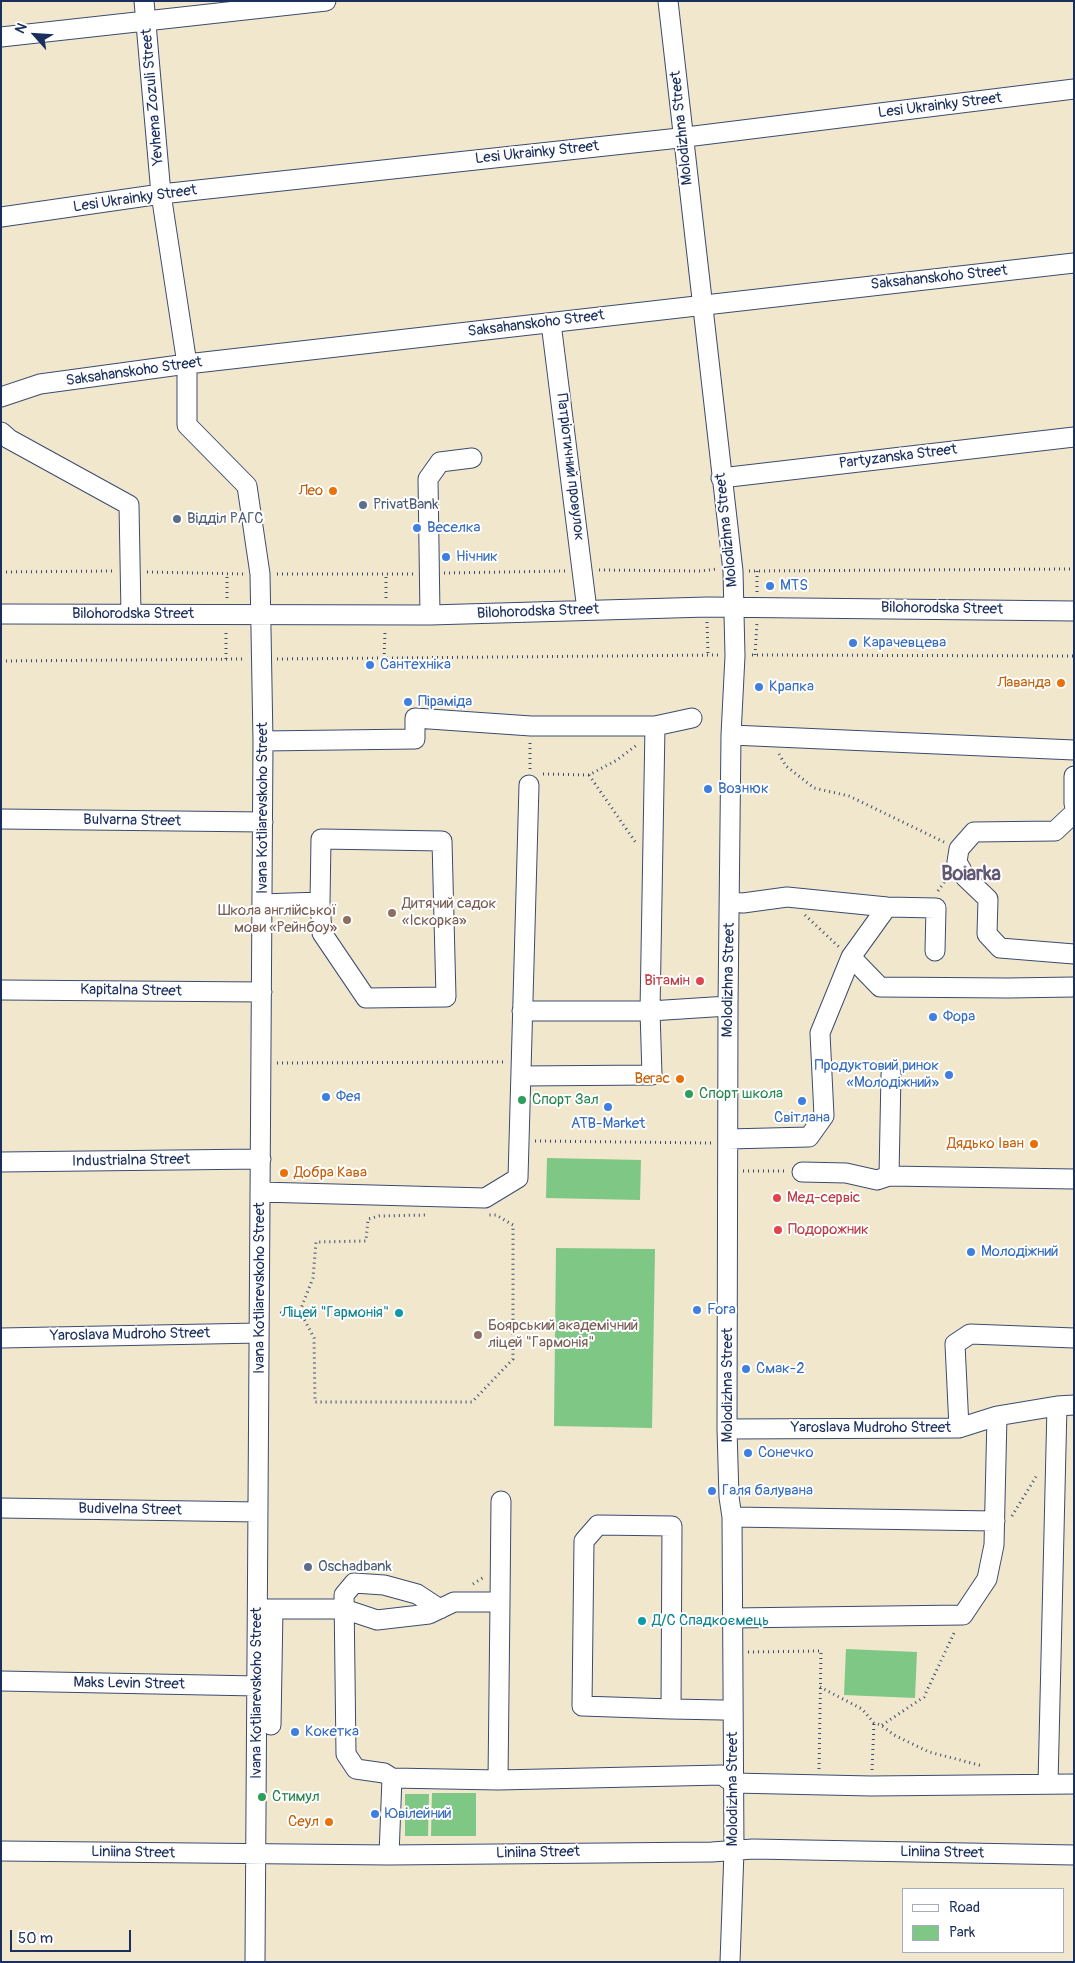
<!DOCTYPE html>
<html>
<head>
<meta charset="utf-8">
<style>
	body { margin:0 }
	#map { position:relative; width:1075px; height:1963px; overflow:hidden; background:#f1e7cd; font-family:Pangolin,sans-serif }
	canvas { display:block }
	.frame { position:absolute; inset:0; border:2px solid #1b2f5e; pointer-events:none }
	.legend { position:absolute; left:902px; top:1888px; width:162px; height:65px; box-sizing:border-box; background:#fff; border:1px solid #a4acbf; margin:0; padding:6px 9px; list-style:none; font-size:15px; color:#1b2f5e }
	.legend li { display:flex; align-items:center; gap:10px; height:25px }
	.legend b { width:25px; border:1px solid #a4acbf }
	.north { position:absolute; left:10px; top:10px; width:50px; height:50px; -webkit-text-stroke:4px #fff; paint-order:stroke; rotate:296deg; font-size:14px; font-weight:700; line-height:20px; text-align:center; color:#1b2f5e }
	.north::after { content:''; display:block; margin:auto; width:18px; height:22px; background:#1b2f5e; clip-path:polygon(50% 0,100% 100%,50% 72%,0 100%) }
	.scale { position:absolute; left:10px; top:1930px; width:121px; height:22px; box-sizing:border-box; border:2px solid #1b2f5e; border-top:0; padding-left:6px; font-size:15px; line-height:18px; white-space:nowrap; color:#1b2f5e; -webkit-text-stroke:4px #fff; paint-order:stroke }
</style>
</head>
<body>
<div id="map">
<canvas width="1075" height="1963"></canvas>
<div class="frame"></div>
<ul class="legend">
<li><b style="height:6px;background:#fff"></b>Road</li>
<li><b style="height:14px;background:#7ec784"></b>Park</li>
</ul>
<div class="north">N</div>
<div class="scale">50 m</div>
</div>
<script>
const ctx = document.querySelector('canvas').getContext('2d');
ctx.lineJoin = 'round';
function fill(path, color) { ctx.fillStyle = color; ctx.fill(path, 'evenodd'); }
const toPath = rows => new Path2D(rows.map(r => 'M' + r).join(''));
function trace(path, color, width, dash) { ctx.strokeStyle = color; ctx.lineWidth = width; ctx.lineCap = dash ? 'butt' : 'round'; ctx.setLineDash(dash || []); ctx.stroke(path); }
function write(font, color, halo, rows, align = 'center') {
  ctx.font = font + ' Pangolin,sans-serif'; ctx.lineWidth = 4; ctx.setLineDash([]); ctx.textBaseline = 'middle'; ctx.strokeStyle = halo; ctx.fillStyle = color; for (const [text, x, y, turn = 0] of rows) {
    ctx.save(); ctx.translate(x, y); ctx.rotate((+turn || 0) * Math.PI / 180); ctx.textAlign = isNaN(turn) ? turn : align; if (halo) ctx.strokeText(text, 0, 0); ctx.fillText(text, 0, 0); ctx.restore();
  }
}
const green = toPath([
	[547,1158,641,1160,640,1200,546,1198],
	[556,1248,655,1249,652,1428,554,1426],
	[846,1649,917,1652,915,1698,844,1695],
	[432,1793,476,1793,476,1836,431,1836],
	[405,1794,429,1794,428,1836,405,1836]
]);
const path = toPath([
	[599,570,700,571,718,569],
	[749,571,1074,569],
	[1,572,113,571],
	[147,572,243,574],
	[444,573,566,571],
	[277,574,413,574],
	[757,592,757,571],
	[227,598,227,574],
	[386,598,386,575],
	[707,622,708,654],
	[752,655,1074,656],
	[755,655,757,623],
	[226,659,226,630],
	[277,659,718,655],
	[384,659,385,632],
	[1,661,246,659],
	[779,754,786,766,814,788,849,796,944,842],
	[530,769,530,743],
	[543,774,589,775,617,760,637,745],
	[589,775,636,843],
	[938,891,947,878],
	[805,915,839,947],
	[278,926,307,927],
	[277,1063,506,1062],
	[535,1141,711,1143],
	[743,1171,786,1171],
	[300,1311,314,1338,315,1402,472,1402,513,1359,513,1225,496,1215,489,1215],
	[280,1313,300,1311,313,1278,316,1242,366,1241,368,1219,379,1216,426,1215],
	[1012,1516,1037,1475],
	[473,1584,484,1577],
	[748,1652,821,1651,819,1770],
	[820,1687,862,1709,874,1723,881,1725,894,1735,929,1752,983,1766],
	[882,1725,924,1697,955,1631],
	[872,1770,874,1723]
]);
const minor = toPath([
	[144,1,161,194,187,364,187,425,247,486,260,574,263,741,255,1962],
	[668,1,733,571,735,656,731,735,728,1006,727,1429,729,1497,732,1517,734,1851,730,1962],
	[1,37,326,1],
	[1,217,161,194,670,139,1074,89],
	[551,323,587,610],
	[1,397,40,384,187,364,1074,263],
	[1,432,9,439,129,505,131,614],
	[721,478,1074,437],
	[1,614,430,615,707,607,1074,611],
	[430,615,428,479,440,462,472,458],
	[731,735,1074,750],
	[263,741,415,739,415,718,531,726,655,726,692,718],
	[1074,776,1074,804],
	[1074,813,1055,831,974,832,959,849,957,862,966,878,988,899,987,934,1000,948,1074,954],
	[1,819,263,822],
	[730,902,743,903,787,897,887,907,936,908,935,951],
	[262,904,320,902,321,839,442,841,446,997,366,998,322,933,320,902],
	[887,907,851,957,880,987,1008,988,1074,987],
	[1,990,262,992],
	[522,1011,650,1011,728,1006],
	[891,1074,889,1176,1074,1179],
	[521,1076,652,1075,650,1011,655,726],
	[728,1139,809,1137,824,1116,820,1033,851,957],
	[1,1162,261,1159],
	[802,1172,846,1173,877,1180,889,1176],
	[260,1192,485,1198,518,1178,529,785],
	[1,1338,259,1333],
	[959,1428,997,1416,1057,1406],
	[727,1429,959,1428,955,1344,970,1334,1074,1338],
	[1,1508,258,1512],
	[732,1517,995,1521],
	[258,1609,344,1609,377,1620,429,1614,454,1602,500,1602,501,1501],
	[440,1609,417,1594,384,1585,354,1583,344,1595,346,1754,356,1769,384,1773,392,1778,498,1780,722,1775,733,1783,871,1786,1074,1784],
	[732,1618,963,1615,987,1579,994,1545,997,1416],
	[1,1681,257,1686],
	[671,1709,672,1526,598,1525,584,1541,582,1706,671,1709,722,1710,733,1710],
	[271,1725,273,1609],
	[498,1780,500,1602],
	[1048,1784,1057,1406,1074,1405],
	[1,1851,389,1855,712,1852,753,1849,1074,1855],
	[389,1855,392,1778]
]);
const markers = [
	[333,491,5,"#e8710a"],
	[363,505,5,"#5c6f8a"],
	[177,519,5,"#5c6f8a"],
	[417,528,5,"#3f7fe0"],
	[446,557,5,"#3f7fe0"],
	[770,586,5,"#3f7fe0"],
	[853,643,5,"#3f7fe0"],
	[370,665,5,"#3f7fe0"],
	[1061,683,5,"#e8710a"],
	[759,687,5,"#3f7fe0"],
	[408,702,5,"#3f7fe0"],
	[708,789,5,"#3f7fe0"],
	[392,913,5,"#8d6e63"],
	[347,920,5,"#8d6e63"],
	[700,981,5,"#e0444e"],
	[933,1017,5,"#3f7fe0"],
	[949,1075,5,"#3f7fe0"],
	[680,1079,5,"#e8710a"],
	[689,1094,5,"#2e9e5b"],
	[326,1097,5,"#3f7fe0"],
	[522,1100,5,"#2e9e5b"],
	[802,1101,5,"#3f7fe0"],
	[608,1107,5,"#3f7fe0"],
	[1034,1144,5,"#e8710a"],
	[284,1173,5,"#e8710a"],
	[777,1198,5,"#e0444e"],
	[778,1230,5,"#e0444e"],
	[971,1252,5,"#3f7fe0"],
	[697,1310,5,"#3f7fe0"],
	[399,1313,5,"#0f9aa8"],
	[478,1335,5,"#8d6e63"],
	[746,1369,5,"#3f7fe0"],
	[748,1453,5,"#3f7fe0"],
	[712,1491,5,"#3f7fe0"],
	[308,1567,5,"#5c6f8a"],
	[642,1621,5,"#0f9aa8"],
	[295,1732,5,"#3f7fe0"],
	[262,1797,5,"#2e9e5b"],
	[375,1814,5,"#3f7fe0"],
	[329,1822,5,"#e8710a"]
];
const streetNames = [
	["Yevhena Zozuli Street",153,97,-95],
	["Lesi Ukrainky Street",940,106,-7],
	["Molodizhna Street",682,128,-96],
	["Lesi Ukrainky Street",537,153,-6],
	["Lesi Ukrainky Street",135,199,-8],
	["Saksahanskoho Street",939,278,-6],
	["Saksahanskoho Street",536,324,-7],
	["Saksahanskoho Street",134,372,-8],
	["Partyzanska Street",898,457,-7],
	["Патріотичний провулок",570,467,83],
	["Molodizhna Street",727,530,-96],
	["Bilohorodska Street",942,609,1],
	["Bilohorodska Street",538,612,-2],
	["Bilohorodska Street",133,614],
	["Ivana Kotliarevskoho Street",263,808,-90],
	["Bulvarna Street",132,821,1],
	["Molodizhna Street",729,980,-89],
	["Kapitalna Street",131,991,1],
	["Industrialna Street",131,1161,-1],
	["Ivana Kotliarevskoho Street",260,1288,-90],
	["Yaroslava Mudroho Street",130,1335,-1],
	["Molodizhna Street",728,1385,-90],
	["Yaroslava Mudroho Street",871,1428],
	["Budivelna Street",130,1510,1],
	["Maks Levin Street",129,1684,1],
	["Ivana Kotliarevskoho Street",257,1693,-90],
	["Molodizhna Street",733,1789,-90],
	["Liniina Street",133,1853,1],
	["Liniina Street",538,1853,-1],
	["Liniina Street",942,1853,1]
];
const foodNames = [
	["Лео",323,491],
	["Лаванда",1051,683],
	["Вегас",670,1079],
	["Дядько Іван",1024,1144],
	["Добра Кава",294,1173,"left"],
	["Сеул",319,1822]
];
const serviceNames = [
	["PrivatBank",373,505],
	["Відділ РАГС",187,519],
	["Oschadbank",318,1567]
];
const shopNames = [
	["Веселка",427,528],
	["Нічник",456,557],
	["MTS",780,586],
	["Карачевцева",863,643],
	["Сантехніка",380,665],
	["Крапка",769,687],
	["Піраміда",418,702],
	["Вознюк",718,789],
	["Фора",943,1017],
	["Продуктовий ринок",939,1066,"right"],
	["«Молодіжний»",939,1083,"right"],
	["Фея",336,1097],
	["Світлана",802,1118,"center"],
	["ATB-Market",608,1124,"center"],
	["Молодіжний",981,1252],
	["Fora",707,1310],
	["Смак-2",756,1369],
	["Сонечко",758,1453],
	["Галя балувана",722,1491],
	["Кокетка",305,1732],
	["Ювілейний",385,1814]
];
const educationNames = [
	["Дитячий садок",402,904],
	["«Іскорка»",402,921],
	["Школа англійської",337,911,"right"],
	["мови «Рейнбоу»",337,928,"right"],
	["Боярський академічний",488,1326],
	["ліцей \"Гармонія\"",488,1343]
];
const healthNames = [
	["Вітамін",690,981,"right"],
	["Мед-сервіс",787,1198],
	["Подорожник",788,1230]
];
const leisureNames = [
	["Спорт школа",699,1094],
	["Спорт Зал",532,1100],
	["Стимул",272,1797]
];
const cultureNames = [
	["Ліцей \"Гармонія\"",389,1313],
	["Д/С Спадкоємець",652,1621,"left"]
];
const districtNames = [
	["Boiarka",971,875]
];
fill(green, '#7ec784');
trace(minor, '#3b4b6f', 21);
trace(path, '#3b4b6f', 3, [1, 4]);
trace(minor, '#fff', 19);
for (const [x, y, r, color] of markers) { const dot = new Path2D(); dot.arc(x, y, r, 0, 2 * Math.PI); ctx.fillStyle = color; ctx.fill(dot); trace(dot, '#fff', 2); }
write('15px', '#1b2f5e', '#fff', streetNames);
write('15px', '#c56008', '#fff', foodNames, 'right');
write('15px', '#4e5e75', '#fff', serviceNames, 'left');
write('15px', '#366cbe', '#fff', shopNames, 'left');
write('15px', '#785e54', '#fff', educationNames, 'left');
write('15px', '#be3a42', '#fff', healthNames, 'left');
write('15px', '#27864d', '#fff', leisureNames, 'left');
write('15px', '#0d838f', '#fff', cultureNames, 'right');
write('bold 20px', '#625874', '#fff', districtNames);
</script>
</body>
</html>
